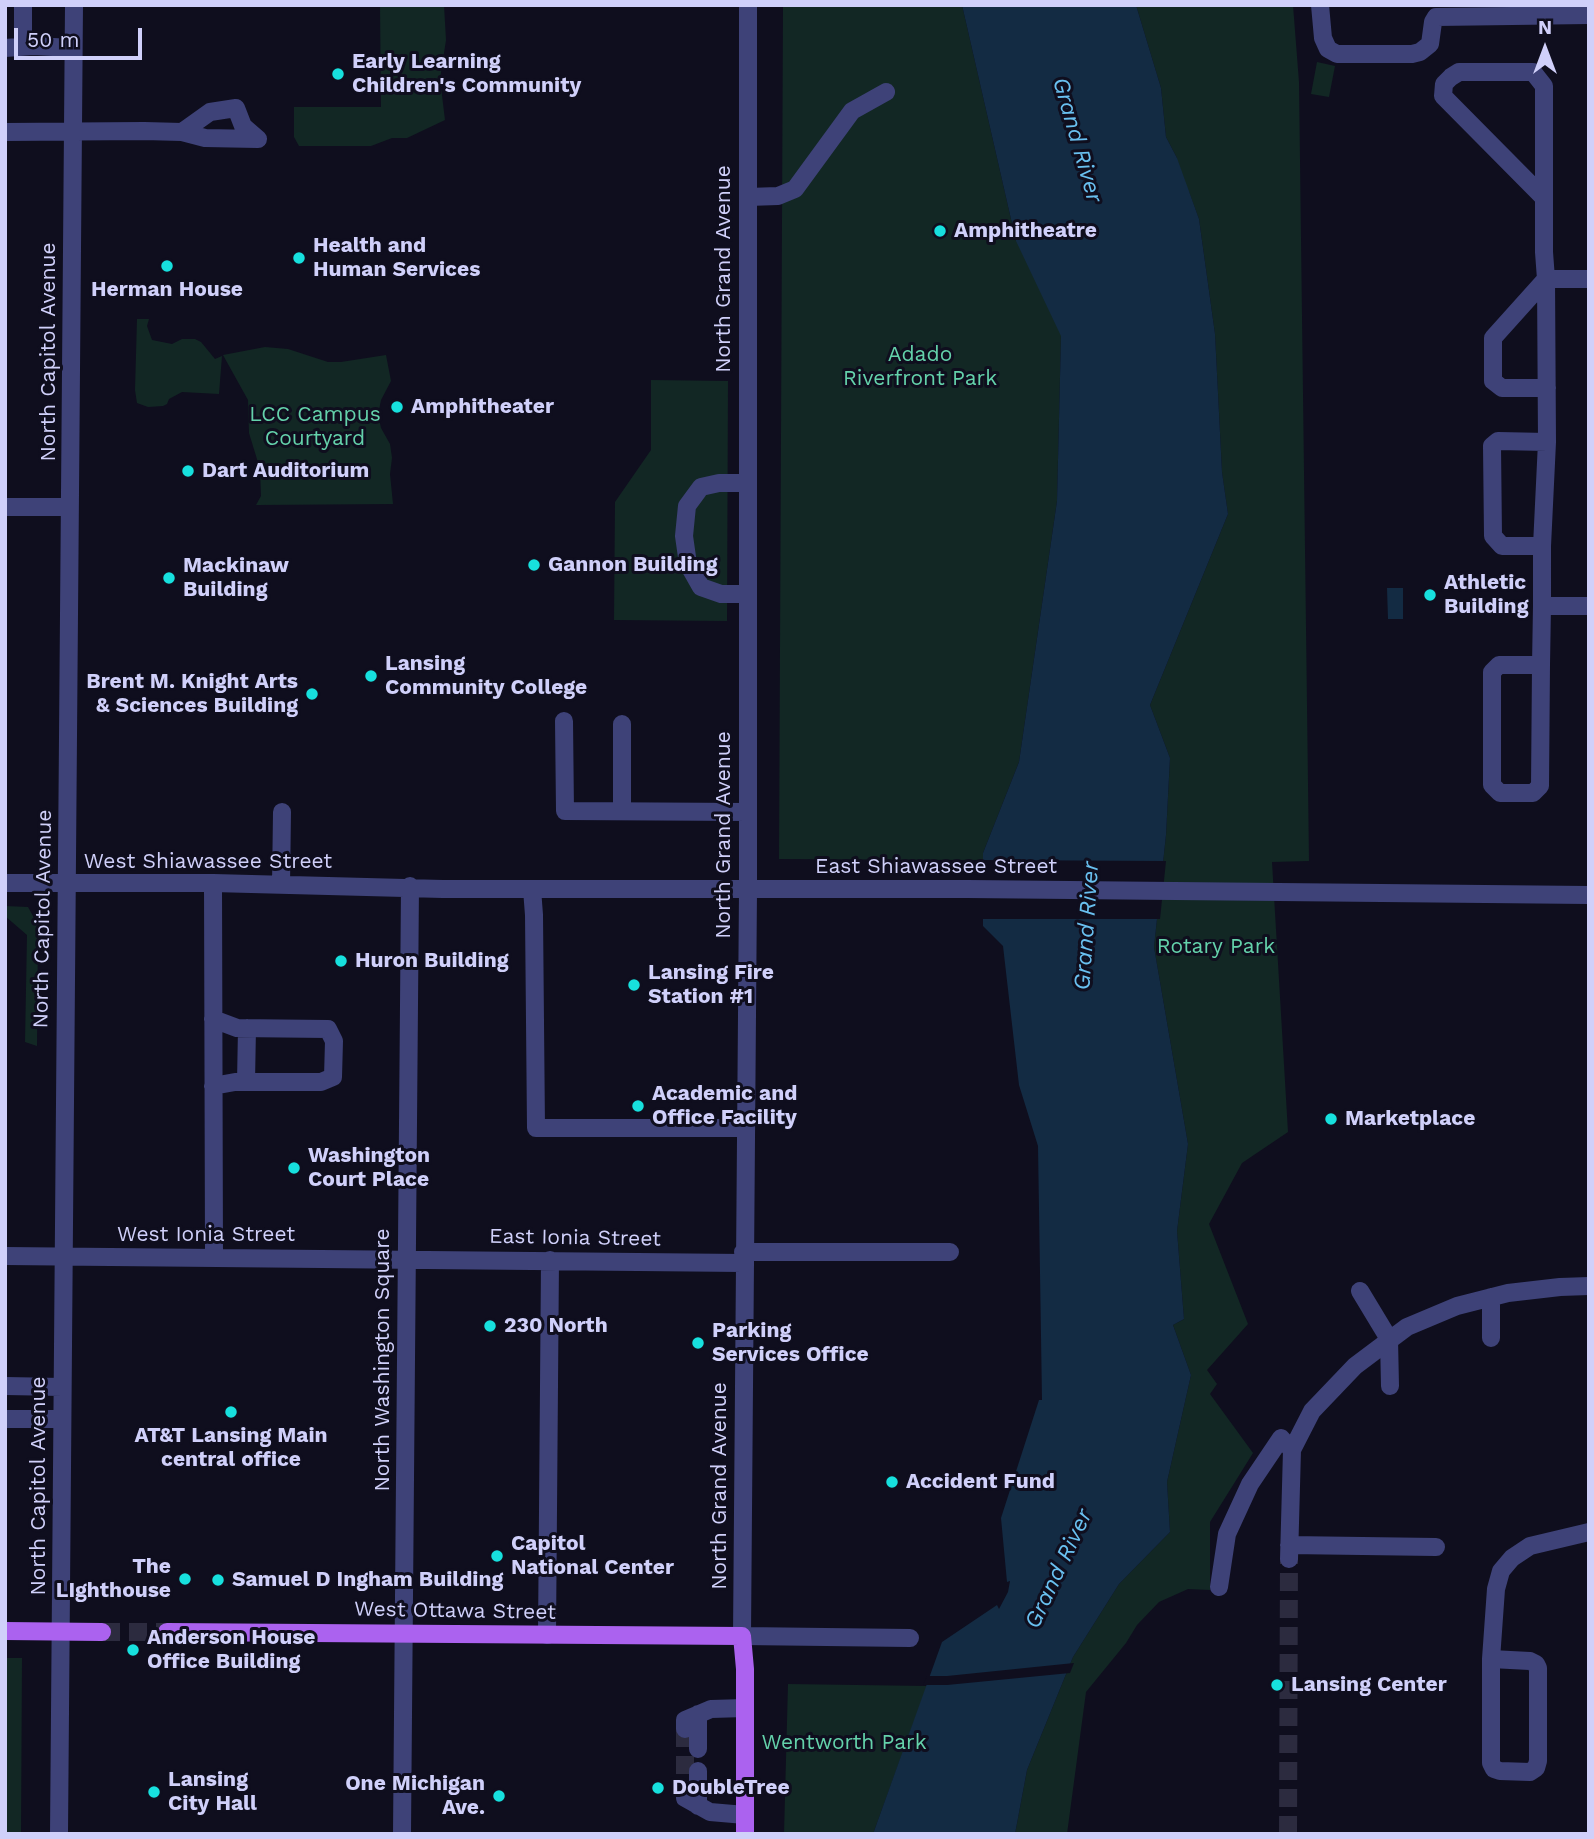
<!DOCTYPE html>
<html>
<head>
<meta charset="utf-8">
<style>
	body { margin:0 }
	#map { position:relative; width:1594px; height:1839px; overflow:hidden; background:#0f0e1e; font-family:"Work Sans",sans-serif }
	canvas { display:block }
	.frame { position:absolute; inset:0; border:7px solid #d0d0fa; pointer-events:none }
	.north { position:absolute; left:1510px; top:14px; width:70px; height:70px; -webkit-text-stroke:5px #0f0e1e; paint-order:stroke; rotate:0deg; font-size:19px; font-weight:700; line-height:28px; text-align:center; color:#d0d0fa }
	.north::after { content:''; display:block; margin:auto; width:24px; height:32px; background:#d0d0fa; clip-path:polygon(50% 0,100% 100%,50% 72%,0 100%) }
	.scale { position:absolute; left:14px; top:28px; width:128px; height:32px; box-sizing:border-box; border:4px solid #d0d0fa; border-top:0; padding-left:9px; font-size:21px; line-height:24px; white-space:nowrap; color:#d0d0fa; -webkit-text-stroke:5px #0f0e1e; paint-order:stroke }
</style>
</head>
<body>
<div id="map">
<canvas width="1594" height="1839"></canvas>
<div class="frame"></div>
<div class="north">N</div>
<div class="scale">50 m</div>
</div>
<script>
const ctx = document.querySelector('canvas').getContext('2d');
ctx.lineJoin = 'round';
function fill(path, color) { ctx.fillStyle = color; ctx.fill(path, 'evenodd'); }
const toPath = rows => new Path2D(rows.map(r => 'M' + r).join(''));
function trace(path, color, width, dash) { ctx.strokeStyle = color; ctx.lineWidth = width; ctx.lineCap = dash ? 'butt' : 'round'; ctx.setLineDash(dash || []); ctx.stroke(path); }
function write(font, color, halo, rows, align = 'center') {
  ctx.font = font + ' "Work Sans",sans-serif'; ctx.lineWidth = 6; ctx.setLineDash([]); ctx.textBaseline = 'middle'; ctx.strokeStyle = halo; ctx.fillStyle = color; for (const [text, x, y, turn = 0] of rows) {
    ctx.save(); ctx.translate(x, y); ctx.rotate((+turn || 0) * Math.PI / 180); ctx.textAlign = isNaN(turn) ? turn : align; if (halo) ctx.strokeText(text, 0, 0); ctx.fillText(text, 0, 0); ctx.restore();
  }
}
const green = toPath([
	[380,5,444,5,446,40,440,79,445,120,407,138,392,138,371,146,299,146,294,137,294,107,381,107],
	[783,5,962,5,1016,241,1177,158,1166,137,1161,88,1136,5,1293,5,1299,82,1309,861,1272,862,1288,1132,1242,1163,1209,1224,1248,1324,1207,1370,1217,1384,1210,1394,1253,1453,1210,1522,1210,1590,1188,1589,1159,1602,1137,1625,1126,1643,1086,1692,1067,1834,1015,1834,1027,1770,1073,1657,1119,1584,1170,1532,1167,1482,1191,1375,1173,1325,1184,1319,1177,1231,1188,1144,1154,947,1166,835,1170,758,1150,705,1228,514,1222,472,1215,334,1199,219,1189,192,1061,336,1057,501,1019,762,983,853,983,860,779,859],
	[1317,62,1335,66,1329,97,1311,94],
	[137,319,149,319,147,326,152,340,172,344,182,339,195,339,201,342,215,359,222,356,219,394,182,392,169,399,167,404,163,406,148,407,137,403,135,390],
	[265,347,288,349,328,362,341,362,386,355,391,381,381,400,378,415,381,428,390,444,392,458,390,474,393,504,256,505,261,496,260,469,249,433,248,400,223,355],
	[651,380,728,381,727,621,614,620,615,502,651,450],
	[5,906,28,907,38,925,37,1046,25,1042,27,935,5,916],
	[5,1658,22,1658,21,1834,5,1834],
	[788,1684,927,1686,873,1834,784,1834]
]);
const water = toPath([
	[962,5,1136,5,1161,88,1166,137,1177,158,1199,219,1215,334,1222,472,1228,514,1150,705,1170,758,1166,835,1154,947,1188,1144,1177,1231,1184,1319,1173,1325,1191,1375,1167,1482,1170,1532,1119,1584,1073,1657,1027,1770,1015,1834,873,1834,942,1642,997,1605,999,1609,1008,1592,1010,1581,1007,1582,1001,1518,1039,1400,1042,1400,1038,1146,1019,1085,1003,946,983,926,983,853,1019,762,1057,501,1061,336,1016,241],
	[1387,588,1403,588,1403,619,1388,619]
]);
const pier = toPath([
	[979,860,1166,861,1160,919,979,919],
	[1074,1663,1070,1673,947,1685,923,1685,927,1676,947,1676]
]);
const minorTunnel = toPath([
	[685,1729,685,1790],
	[1288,1834,1289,1559]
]);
const majorTunnel = toPath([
	[102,1632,167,1632]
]);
const minor = toPath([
	[23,5,23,37,27,43,33,46,73,48],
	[748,5,748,890,742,1636,910,1638],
	[1320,5,1323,38,1328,49,1337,54,1412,54,1420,52,1430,44,1433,22,1436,17,1589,15],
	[5,48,33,46],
	[5,132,144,131,182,132,205,138,258,139],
	[182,132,210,112,236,108,243,126,258,139],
	[748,197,778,196,795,189,852,111,886,92],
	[1547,388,1502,388,1493,381,1493,338,1546,279,1589,279],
	[747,483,719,483,701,487,687,506,684,536,688,564,701,587,721,594,747,594],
	[5,507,69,507],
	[1542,546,1502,546,1493,536,1492,446,1498,441,1547,442],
	[1542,606,1589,606],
	[1541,665,1499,665,1492,672,1492,785,1500,793,1533,793,1540,786,1541,665,1542,606,1542,546,1547,442,1546,279,1544,252,1544,86,1533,72,1459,72,1451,77,1444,84,1443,96,1544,198],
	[564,721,565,811,748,812],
	[622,724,622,811],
	[5,883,213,883,443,889,967,889,1589,895],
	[213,883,214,1257],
	[281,885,282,812],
	[532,889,534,915,536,1128,745,1128],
	[213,1019,237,1028,328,1029,334,1041,333,1077,321,1082,235,1082,213,1086],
	[246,1082,247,1028],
	[743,1252,950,1252],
	[5,1256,743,1263],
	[1360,1291,1389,1339,1390,1386],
	[1491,1297,1491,1338],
	[5,1386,62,1387],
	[5,1419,61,1419],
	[1289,1545,1436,1547],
	[1289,1559,1292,1450,1312,1411,1355,1366,1407,1327,1457,1306,1508,1293,1560,1287,1589,1286],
	[1219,1587,1227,1534,1250,1484,1281,1438,1292,1450],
	[547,1635,550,1260],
	[1491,1659,1530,1661,1536,1664,1538,1668,1538,1761,1536,1768,1530,1772,1500,1771,1494,1769,1491,1763,1491,1659,1496,1589,1501,1571,1512,1558,1530,1546,1589,1532],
	[698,1714,698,1749],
	[685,1729,685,1720,711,1709,745,1708],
	[698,1771,698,1806],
	[685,1790,685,1798,710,1812,745,1815],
	[59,1834,74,5],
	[402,1834,410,886]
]);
const major = toPath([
	[5,1631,102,1632],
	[167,1632,742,1636,745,1669,745,1834]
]);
const markers = [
	[338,74,7,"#17e0de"],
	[940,231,7,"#17e0de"],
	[299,258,7,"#17e0de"],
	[167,266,7,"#17e0de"],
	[397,407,7,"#17e0de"],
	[188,471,7,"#17e0de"],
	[534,565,7,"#17e0de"],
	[169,578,7,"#17e0de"],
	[1430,595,7,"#17e0de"],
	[371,676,7,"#17e0de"],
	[312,694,7,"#17e0de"],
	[341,961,7,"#17e0de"],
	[634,985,7,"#17e0de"],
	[638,1106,7,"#17e0de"],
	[1331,1119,7,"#17e0de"],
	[294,1168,7,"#17e0de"],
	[490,1326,7,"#17e0de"],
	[698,1343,7,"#17e0de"],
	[231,1412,7,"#17e0de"],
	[892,1482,7,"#17e0de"],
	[497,1556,7,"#17e0de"],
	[185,1579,7,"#17e0de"],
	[218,1580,7,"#17e0de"],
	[133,1650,7,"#17e0de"],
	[1277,1685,7,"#17e0de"],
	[658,1788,7,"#17e0de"],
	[154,1792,7,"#17e0de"],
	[499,1796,7,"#17e0de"]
];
const poiNames = [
	["Early Learning",352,62],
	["Children's Community",352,86],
	["Amphitheatre",954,231],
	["Health and",313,246],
	["Human Services",313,270],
	["Herman House",167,290,"center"],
	["Amphitheater",411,407],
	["Dart Auditorium",202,471],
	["Gannon Building",548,565],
	["Mackinaw",183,566],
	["Building",183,590],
	["Athletic",1444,583],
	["Building",1444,607],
	["Lansing",385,664],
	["Community College",385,688],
	["Brent M. Knight Arts",298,682,"right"],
	["& Sciences Building",298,706,"right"],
	["Huron Building",355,961],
	["Lansing Fire",648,973],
	["Station #1",648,997],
	["Academic and",652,1094],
	["Office Facility",652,1118],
	["Marketplace",1345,1119],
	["Washington",308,1156],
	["Court Place",308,1180],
	["230 North",504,1326],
	["Parking",712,1331],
	["Services Office",712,1355],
	["AT&T Lansing Main",231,1436,"center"],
	["central office",231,1460,"center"],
	["Accident Fund",906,1482],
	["Capitol",511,1544],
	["National Center",511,1568],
	["The",171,1567,"right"],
	["LIghthouse",171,1591,"right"],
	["Samuel D Ingham Building",232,1580],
	["Anderson House",147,1638],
	["Office Building",147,1662],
	["Lansing Center",1291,1685],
	["Lansing",168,1780],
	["City Hall",168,1804],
	["One Michigan",485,1784,"right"],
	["Ave.",485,1808,"right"],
	["DoubleTree",672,1788]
];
const streetNames = [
	["North Grand Avenue",724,269,-90],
	["North Capitol Avenue",49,352,-90],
	["North Grand Avenue",724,835,-90],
	["West Shiawassee Street",208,862],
	["East Shiawassee Street",936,867],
	["North Capitol Avenue",43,919,-89],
	["West Ionia Street",206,1235],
	["East Ionia Street",575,1238,1],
	["North Washington Square",383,1360,-90],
	["North Capitol Avenue",39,1486,-90],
	["North Grand Avenue",720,1486,-90],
	["West Ottawa Street",455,1611,1]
];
const parkNames = [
	["Adado",920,355],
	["Riverfront Park",920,379],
	["LCC Campus",315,415],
	["Courtyard",315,439],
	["Rotary Park",1216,947],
	["Wentworth Park",844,1743]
];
const waterNames = [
	["Grand River",1077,140,74],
	["Grand River",1087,926,-86],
	["Grand River",1059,1569,-65]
];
fill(green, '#122724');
fill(water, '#132b43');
fill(pier, '#0f0e1e');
trace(minorTunnel, '#2c2b3f', 18, [18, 9]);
trace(majorTunnel, '#2c2b3f', 18, [18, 9]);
trace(minor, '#3e4278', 18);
trace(major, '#ab62ef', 18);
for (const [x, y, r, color] of markers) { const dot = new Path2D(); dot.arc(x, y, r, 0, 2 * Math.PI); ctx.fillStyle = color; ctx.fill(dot); trace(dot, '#0f0e1e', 2.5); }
write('bold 21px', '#d0d0fa', '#0f0e1e', poiNames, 'left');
write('21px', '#d0d0fa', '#0f0e1e', streetNames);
write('21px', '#64d2ab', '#0f0e1e', parkNames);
write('italic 23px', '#69c0f0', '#0f0e1e', waterNames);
</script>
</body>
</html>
